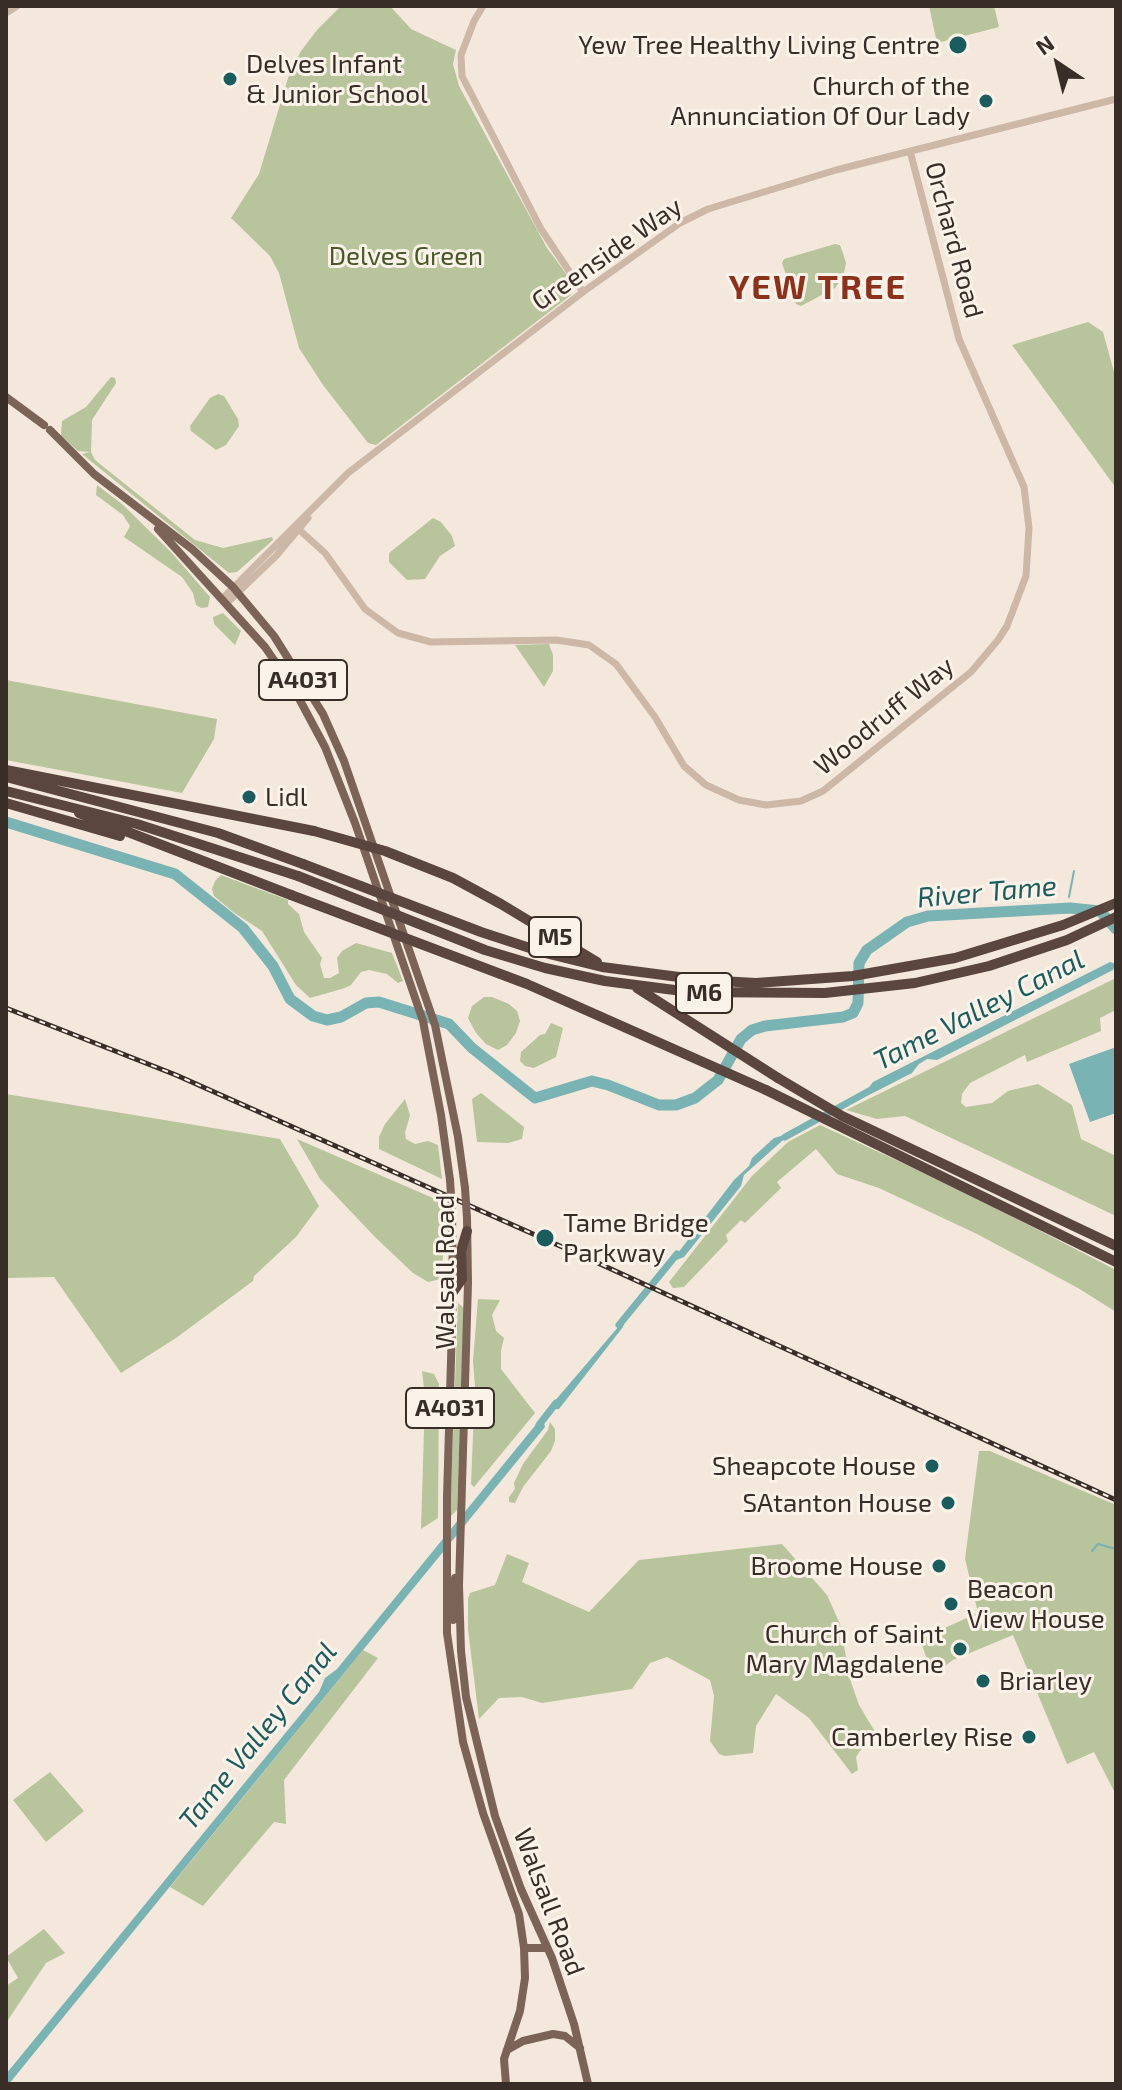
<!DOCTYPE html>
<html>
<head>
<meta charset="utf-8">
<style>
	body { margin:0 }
	#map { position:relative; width:1122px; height:2090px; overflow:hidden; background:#f4e8dc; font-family:"Exo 2",sans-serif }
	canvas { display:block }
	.frame { position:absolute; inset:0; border:8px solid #392d28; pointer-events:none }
	.north { position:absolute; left:1018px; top:24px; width:80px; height:80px; -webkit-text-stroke:6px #fbf2e9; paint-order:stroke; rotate:325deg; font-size:22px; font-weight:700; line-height:32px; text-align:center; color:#392d28 }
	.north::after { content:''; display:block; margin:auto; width:28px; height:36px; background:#392d28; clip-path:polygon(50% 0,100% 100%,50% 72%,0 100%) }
</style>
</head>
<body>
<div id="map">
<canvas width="1122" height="2090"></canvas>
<div class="frame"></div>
<div class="north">N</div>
</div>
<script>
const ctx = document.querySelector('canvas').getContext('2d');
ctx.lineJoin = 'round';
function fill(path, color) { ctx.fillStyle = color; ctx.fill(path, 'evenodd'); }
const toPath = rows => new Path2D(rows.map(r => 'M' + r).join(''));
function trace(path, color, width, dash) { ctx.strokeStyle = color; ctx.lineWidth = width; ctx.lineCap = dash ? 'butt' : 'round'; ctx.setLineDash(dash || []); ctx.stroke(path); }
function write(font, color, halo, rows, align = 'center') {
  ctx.font = font + ' "Exo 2",sans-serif'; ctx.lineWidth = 6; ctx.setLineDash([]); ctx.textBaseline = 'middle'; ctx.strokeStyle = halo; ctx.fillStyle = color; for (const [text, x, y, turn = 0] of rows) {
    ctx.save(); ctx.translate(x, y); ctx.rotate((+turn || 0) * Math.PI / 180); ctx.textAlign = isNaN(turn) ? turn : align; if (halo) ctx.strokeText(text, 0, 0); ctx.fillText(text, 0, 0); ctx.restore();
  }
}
const green = toPath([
	[341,6,390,6,411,29,456,50,453,64,459,86,547,248,573,283,574,289,571,295,376,445,368,443,323,385,299,348,279,273,270,256,231,218,259,174,289,75,301,51,317,30],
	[929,6,994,6,999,27,937,43],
	[835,244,840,245,843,253,846,263,843,277,835,288,801,306,796,304,782,263,784,259],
	[1088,322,1103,332,1116,379,1116,488,1012,345],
	[111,377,115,378,116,383,92,420,91,452,95,460,195,540,223,548,272,537,273,540,237,572,229,573,82,454,90,452,78,451,61,436,62,421,86,407],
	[218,394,224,396,238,419,239,426,226,445,216,450,191,431,190,426,210,398],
	[97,485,122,504,171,552,210,597,208,607,201,608,196,605,193,593,182,577,124,537,130,526,123,515,96,495],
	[433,518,441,522,452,536,455,546,440,556,425,579,407,580,389,562,389,553],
	[223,613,241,631,235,645,214,624,213,617],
	[549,644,553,655,553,671,544,687,515,645],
	[6,680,217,719,214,739,182,793,6,760],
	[221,875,288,900,288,904,299,914,304,932,322,958,320,964,324,978,330,978,339,973,337,958,342,951,356,943,392,953,403,981,398,983,387,974,369,970,361,972,351,985,345,988,310,998,296,985,262,931,233,912,214,896,212,889,215,881],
	[1116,978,1116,1010,1100,1018,1101,1031,1027,1062,1025,1055,970,1083,962,1094,961,1103,966,1107,992,1103,1008,1091,1038,1084,1072,1105,1081,1139,1116,1156,1116,1216,905,1116,877,1119,846,1110],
	[484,997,492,997,509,1004,517,1011,520,1021,516,1033,507,1045,498,1050,486,1044,476,1033,468,1018,472,1006],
	[551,1023,563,1028,556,1057,534,1068,525,1066,520,1061,521,1052,540,1035,545,1034],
	[481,1093,524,1127,522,1139,508,1143,477,1142,472,1099],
	[6,1094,280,1139,319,1206,296,1237,254,1276,253,1281,176,1338,121,1373,54,1277,6,1278],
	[405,1099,410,1115,405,1133,406,1139,415,1144,428,1141,438,1145,442,1179,379,1149,379,1137,385,1124],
	[820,1125,959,1189,1116,1270,1116,1312,1078,1288,977,1234,879,1188,837,1174,816,1149,777,1182,781,1188,745,1223,741,1220,726,1235,728,1241,684,1287,673,1288,669,1282,752,1176,788,1142],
	[297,1139,442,1202,445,1232,441,1279,428,1282,413,1273,375,1237,320,1179],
	[478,1299,500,1300,492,1315,496,1331,504,1338,501,1351,501,1369,535,1413,474,1487,471,1484,475,1387,473,1361],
	[458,1303,464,1308,457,1510,450,1517],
	[422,1371,434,1374,439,1384,438,1518,421,1529,425,1396],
	[550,1422,555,1429,555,1441,551,1451,523,1487,515,1503,509,1502,509,1497,515,1489,514,1483,523,1464,548,1430],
	[979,1451,990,1451,1116,1505,1116,1795,1094,1752,1067,1764,1013,1635,953,1660,932,1675,920,1639,978,1613,965,1559],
	[782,1544,827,1595,840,1624,850,1679,859,1705,874,1730,856,1757,858,1770,852,1774,809,1718,776,1694,756,1726,753,1753,725,1756,719,1754,710,1741,714,1696,710,1680,667,1657,650,1663,632,1689,542,1703,522,1697,499,1698,479,1719,468,1629,468,1599,470,1593,495,1585,507,1554,529,1563,522,1582,589,1612,639,1560],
	[363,1650,378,1658,284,1780,286,1824,274,1822,203,1906,170,1887],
	[50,1772,84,1811,46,1842,13,1800],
	[44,1929,65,1953,46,1963,6,2023,6,1986,18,1978,6,1957]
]);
const water = toPath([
	[1110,962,1116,964,1113,970,937,1060,927,1059,919,1064,912,1073,871,1094,863,1095,873,1082],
	[1116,1047,1116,1113,1090,1122,1069,1064],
	[791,1133,744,1175,741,1186,684,1257,671,1262,734,1180,749,1166,752,1158,774,1138],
	[625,1319,623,1327,559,1409,552,1409,553,1403],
	[543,1419,545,1427,39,2047,9,2084,6,2084,6,2074,319,1692,325,1678,337,1669,538,1422]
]);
const stream = toPath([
	[1069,897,1074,871],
	[1092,1551,1098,1544,1116,1549]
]);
const canal = toPath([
	[785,1137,869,1091],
	[619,1325,677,1254],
	[539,1425,556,1403]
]);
const river = toPath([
	[6,822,175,874,243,928,273,966,290,999,313,1016,327,1020,341,1017,366,1003,379,1002,449,1024,472,1048,535,1098,592,1081,608,1085,659,1105,676,1105,695,1098,718,1080,741,1039,752,1030,765,1026,843,1017,853,1013,858,1003,859,963,867,950,907,922,928,916,1070,908,1100,911,1116,929]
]);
const minor = toPath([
	[483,6,474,21,461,55,462,76,541,229,583,292],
	[6,13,17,6],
	[295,526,325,553,365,609,398,633,431,642,557,640,589,645,616,664,655,717,684,766,706,785,739,800,766,805,801,801,823,791,971,672,998,640,1007,626,1026,576,1029,528,1024,487,959,339,910,151],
	[222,599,348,473,583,292,680,223,708,209,836,170,1116,99],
	[227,603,276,556,308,518]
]);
const major = toPath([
	[6,397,44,425],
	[50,430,94,474,192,549,233,587,274,636,323,714,344,761,435,1025,458,1137,465,1188],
	[158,529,265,647,295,691,325,747,355,823,423,1021,441,1115,450,1180],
	[452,1210,453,1292,447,1497,447,1633,463,1742,483,1813,519,1914,524,1948,525,1978,520,2011,504,2059,506,2084],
	[467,1218,468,1283,459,1585,461,1651,466,1697,495,1816,521,1889,552,1958,574,2024,588,2084],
	[453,1620,455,1578],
	[524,1948,547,1948],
	[507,2050,523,2041,553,2034,565,2036,580,2048]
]);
const highway = toPath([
	[6,770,314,831],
	[6,777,218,833,303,864],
	[6,791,137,824,298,876],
	[6,803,120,836],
	[79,813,291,895],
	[778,1078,842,1116,1116,1246],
	[766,1090,1116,1262],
	[453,1292,462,1279,461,1251,467,1231]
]);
const rail = toPath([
	[6,1008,176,1075,587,1258,1116,1500]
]);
const majorBridge = toPath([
	[450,1180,452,1210],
	[465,1188,467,1218]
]);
const highwayBridge = toPath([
	[314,831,385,851,453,878,501,904,597,962],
	[303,864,481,932,545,953,602,967,702,980,756,983,853,976,955,958,1063,925,1116,903],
	[298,876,485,950,545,968,605,981,690,992,825,993,915,983,989,966,1067,940,1116,917],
	[291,895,527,984,766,1090],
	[637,988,778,1078]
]);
const markers = [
	[958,45,10,"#1a5d5e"],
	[230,79,8,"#1a5d5e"],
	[986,101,8,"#1a5d5e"],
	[249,797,8,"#1a5d5e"],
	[545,1238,10,"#1a5d5e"],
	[932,1466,8,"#1a5d5e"],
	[948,1503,8,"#1a5d5e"],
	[939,1566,8,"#1a5d5e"],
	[951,1604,8,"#1a5d5e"],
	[960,1649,8,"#1a5d5e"],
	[983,1681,8,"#1a5d5e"],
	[1029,1737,8,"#1a5d5e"]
];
const shields = [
	[303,680,88],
	[555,937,52],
	[704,993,56],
	[450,1408,88]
];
const shieldNames = [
	["A4031",303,680],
	["M5",555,937],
	["M6",704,993],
	["A4031",450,1408]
];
const poiNames = [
	["Yew Tree Healthy Living Centre",940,45],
	["Delves Infant",246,64,"left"],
	["& Junior School",246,94,"left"],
	["Church of the",970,86],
	["Annunciation Of Our Lady",970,116],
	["Lidl",265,797,"left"],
	["Tame Bridge",563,1223,"left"],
	["Parkway",563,1253,"left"],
	["Sheapcote House",916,1466],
	["SAtanton House",932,1503],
	["Broome House",923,1566],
	["Beacon",967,1589,"left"],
	["View House",967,1619,"left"],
	["Church of Saint",944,1634],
	["Mary Magdalene",944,1664],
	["Briarley",999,1681,"left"],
	["Camberley Rise",1013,1737]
];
const streetNames = [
	["Orchard Road",954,240,75],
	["Greenside Way",607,254,-35],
	["Woodruff Way",884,716,-39],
	["Walsall Road",445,1272,-90],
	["Walsall Road",549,1902,69]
];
const parkNames = [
	["Delves Green",406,256]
];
const waterNames = [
	["River Tame",987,892,-5],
	["Tame Valley Canal",979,1010,-27],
	["Tame Valley Canal",258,1736,-51]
];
const districtNames = [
	["YEW TREE",818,288]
];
fill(green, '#b8c49b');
fill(water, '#79b3b3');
trace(stream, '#79b3b3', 2);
trace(canal, '#79b3b3', 7);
trace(river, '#79b3b3', 11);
trace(minor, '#cdb7a7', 7);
trace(major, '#7c6358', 8);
trace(highway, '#5b463f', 10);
trace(rail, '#392d28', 5);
trace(rail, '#fbf2e9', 2, [6]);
trace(majorBridge, '#7c6358', 8);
trace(highwayBridge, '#5b463f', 10);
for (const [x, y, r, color] of markers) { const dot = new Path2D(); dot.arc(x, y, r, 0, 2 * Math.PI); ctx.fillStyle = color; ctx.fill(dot); trace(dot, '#fbf2e9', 3); }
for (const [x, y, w] of shields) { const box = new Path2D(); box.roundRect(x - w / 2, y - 20, w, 40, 6); ctx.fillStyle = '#fbf2e9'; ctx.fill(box); trace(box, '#392d28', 2); }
write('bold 24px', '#392d28', null, shieldNames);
write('26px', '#392d28', '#fbf2e9', poiNames, 'right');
write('26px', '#392d28', '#fbf2e9', streetNames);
write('26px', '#4a592a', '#fbf2e9', parkNames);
write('italic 28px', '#1a5d5e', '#fbf2e9', waterNames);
ctx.letterSpacing = '2px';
write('bold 34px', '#8e311b', '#fbf2e9', districtNames);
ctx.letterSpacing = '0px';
</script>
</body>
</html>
